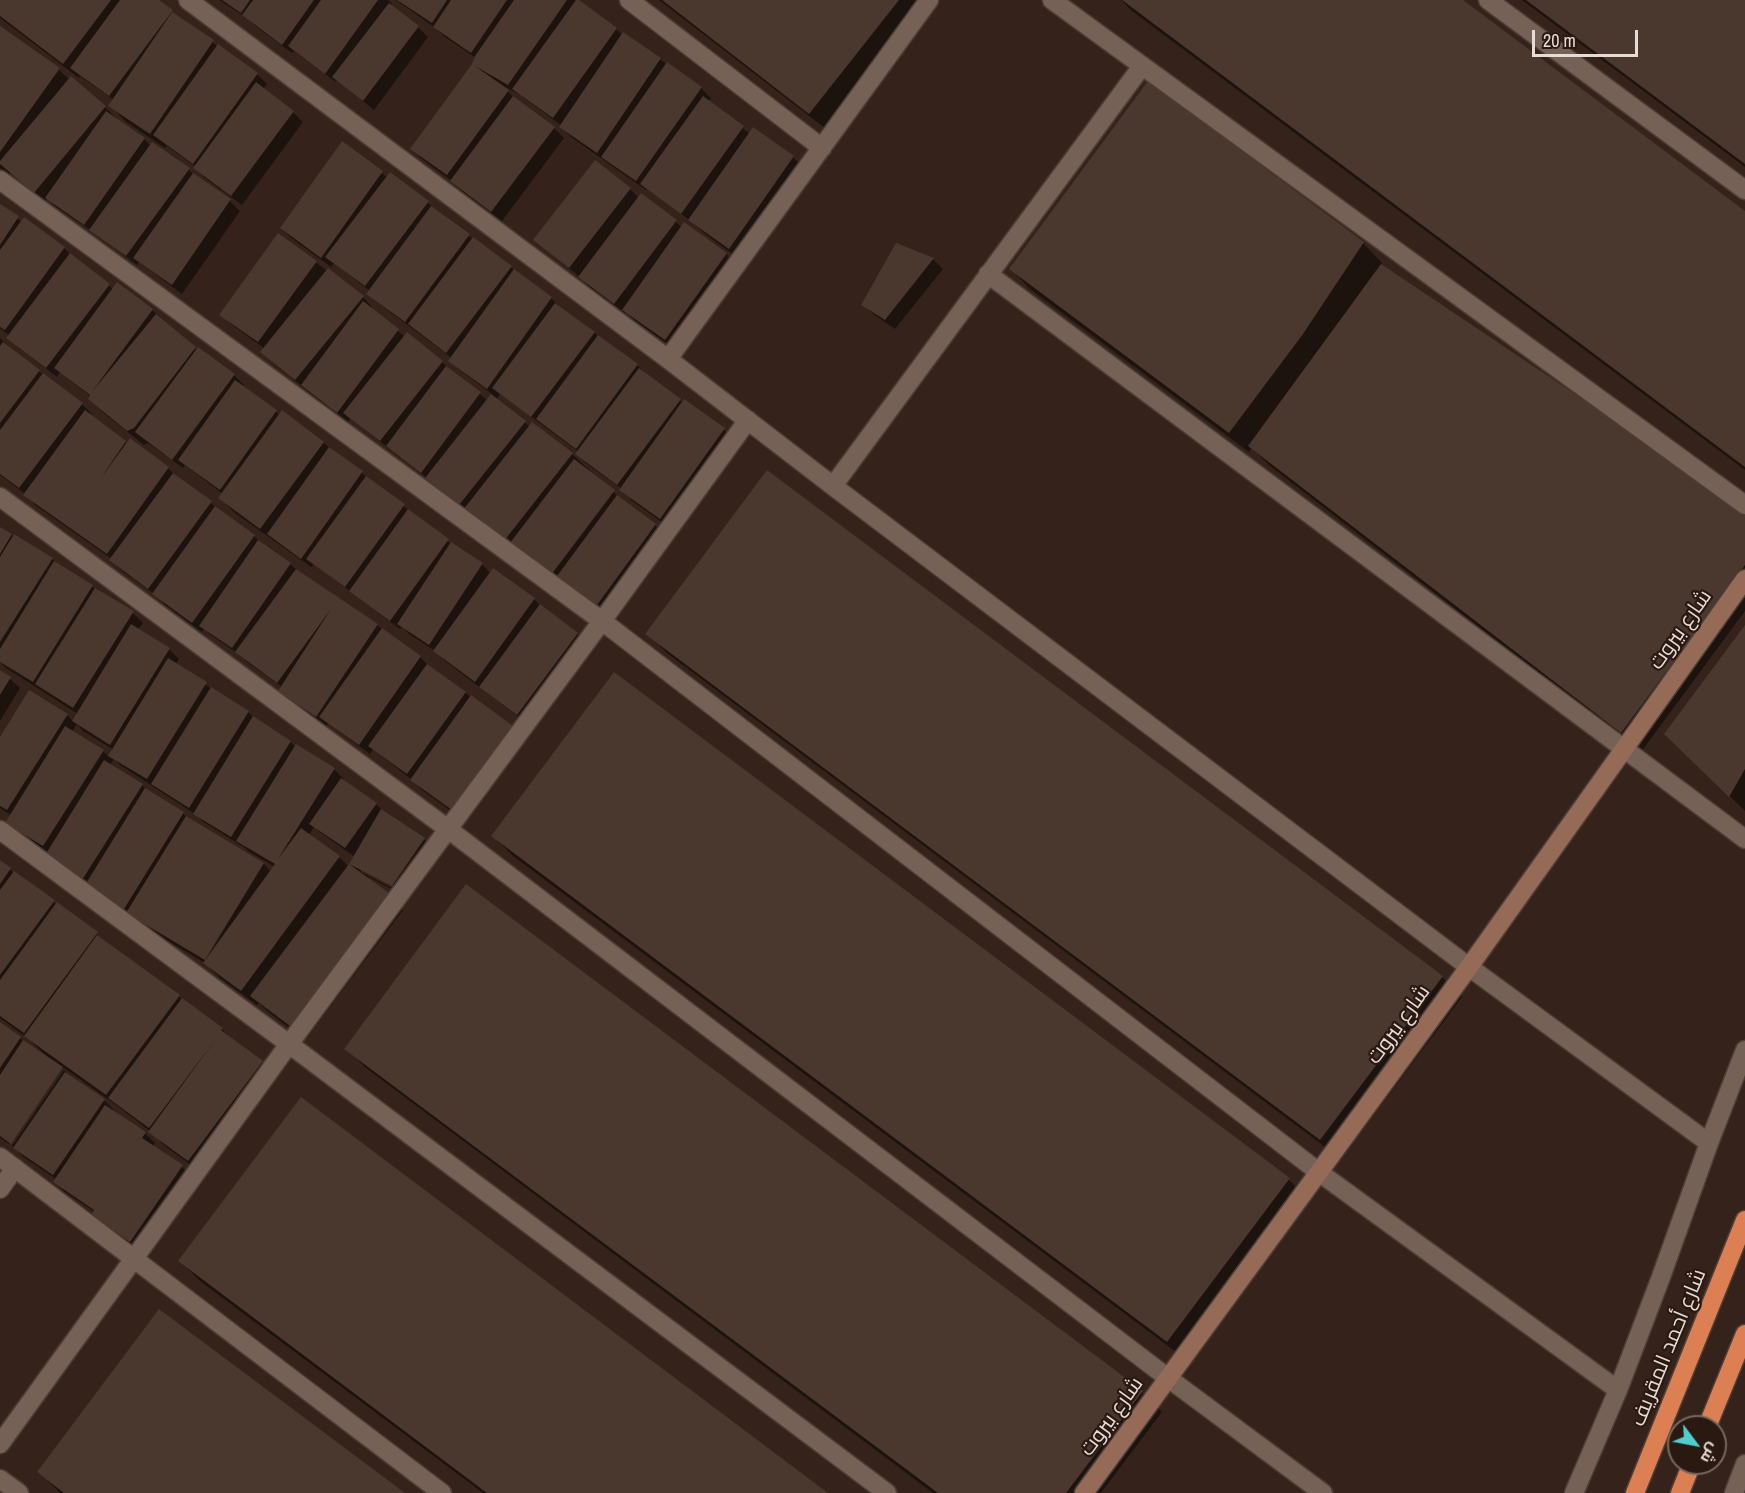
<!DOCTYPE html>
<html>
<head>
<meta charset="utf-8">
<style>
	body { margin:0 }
	#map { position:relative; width:1745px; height:1493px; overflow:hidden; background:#35231b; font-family:"Archivo Narrow",Cairo,sans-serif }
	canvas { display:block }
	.north { position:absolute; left:1667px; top:1415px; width:60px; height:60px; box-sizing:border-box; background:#2a1911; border:2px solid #766760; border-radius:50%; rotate:122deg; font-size:16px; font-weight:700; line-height:24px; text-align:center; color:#e7dbd6 }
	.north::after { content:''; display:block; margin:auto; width:21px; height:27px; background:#52cdcd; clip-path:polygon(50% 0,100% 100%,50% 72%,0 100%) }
	.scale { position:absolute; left:1532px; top:30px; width:106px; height:27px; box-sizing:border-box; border:3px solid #e7dbd6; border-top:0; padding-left:8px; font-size:18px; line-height:21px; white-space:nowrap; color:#e7dbd6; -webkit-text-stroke:4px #2a1911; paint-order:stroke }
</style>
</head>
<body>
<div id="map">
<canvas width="1745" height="1493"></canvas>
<div class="north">ش</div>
<div class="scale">20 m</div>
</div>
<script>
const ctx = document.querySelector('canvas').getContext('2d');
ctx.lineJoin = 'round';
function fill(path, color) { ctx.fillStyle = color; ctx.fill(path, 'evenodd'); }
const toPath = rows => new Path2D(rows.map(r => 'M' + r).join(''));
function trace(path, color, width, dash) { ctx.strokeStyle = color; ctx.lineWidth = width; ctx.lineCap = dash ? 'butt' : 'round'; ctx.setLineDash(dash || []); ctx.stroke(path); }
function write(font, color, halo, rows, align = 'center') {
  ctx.font = font + ' "Archivo Narrow",Cairo,sans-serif'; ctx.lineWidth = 4.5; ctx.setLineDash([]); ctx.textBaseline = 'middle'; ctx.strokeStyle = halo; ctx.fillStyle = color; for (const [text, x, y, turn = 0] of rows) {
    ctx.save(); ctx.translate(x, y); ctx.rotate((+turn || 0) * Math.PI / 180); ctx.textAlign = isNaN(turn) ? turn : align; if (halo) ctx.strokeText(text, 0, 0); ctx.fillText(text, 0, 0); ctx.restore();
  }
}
const shadow = toPath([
	[0,0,157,0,179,19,257,74,267,84,263,89,293,112,303,122,242,205,205,178,195,168,196,167,167,146,165,148,125,121,110,105,114,100,80,76,79,78,0,18],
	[219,0,388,0,392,4,391,6,418,27,428,37,374,110,337,80,336,82,294,51,292,53,254,25,247,18],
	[396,0,576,0,616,29,623,36,624,34,701,88,711,98,708,102,750,134,753,129,793,157,808,172,745,263,705,234,692,222,647,189,646,190,571,137,561,127,562,126,519,94,503,86,518,102,554,128,564,138,502,221,462,191,452,181,422,159,412,149,474,64,476,58,445,37,434,27],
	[659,0,934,0,830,132],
	[1121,0,1461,0,1745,213,1745,470,1132,11],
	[1522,0,1745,0,1745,167],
	[0,27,59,70,70,80,71,79,105,107,115,117,114,118,144,139,151,146,189,170,196,177,230,201,240,211,182,294,139,262,137,265,95,233,56,207,48,199,45,201,11,173,9,175,0,168],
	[342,143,387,177,428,203,438,213,551,298,561,308,637,365,647,375,683,403,684,401,724,430,734,440,670,528,631,500,622,489,587,464,577,454,579,452,500,394,496,400,530,427,572,454,624,502,655,525,665,535,607,614,564,581,561,584,470,514,436,488,427,478,350,418,348,422,313,395,272,362,265,349,231,324,221,314,278,235,363,297,372,307,371,309,405,337,442,362,452,372,487,400,492,394,460,370,450,360,452,358,378,303,368,293,370,291,334,263,331,267,291,238,282,228],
	[630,189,639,198,641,195,683,228,726,254,736,264,675,349,634,320,626,312,625,313,590,287,580,277,545,249],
	[0,206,22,222,24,219,65,249,74,258,113,289,117,284,152,310,197,351,234,375,244,385,242,387,280,415,282,412,324,443,455,547,482,564,491,574,494,570,535,600,544,609,577,634,587,644,528,724,445,661,435,651,409,634,402,627,400,629,314,564,311,567,235,513,220,498,223,494,185,465,183,468,148,443,144,445,105,414,90,399,91,397,60,372,57,377,18,347,8,337,9,335,0,328],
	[1363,243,1382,263,1381,265,1745,510,1745,611,1641,752,1270,466,1252,448,1249,452,1030,289,1011,269],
	[897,245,933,259,943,269,895,329,873,314,863,304],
	[0,338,15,353,82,404,92,414,90,416,127,444,168,468,178,478,254,536,263,545,290,564,299,572,377,625,420,657,430,667,512,727,522,737,462,819,422,790,412,780,373,749,370,754,328,723,326,726,289,701,279,691,282,687,247,662,240,655,211,635,204,629,202,632,164,604,157,596,121,570,111,560,112,559,35,505,25,494,0,475],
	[0,528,52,559,58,565,133,613,143,623,138,630,169,649,179,659,175,665,248,712,258,721,290,742,296,747,334,769,344,779,343,780,376,804,384,812,424,839,434,849,403,895,368,877,367,878,388,895,403,910,305,1040,267,1011,259,1003,257,1005,220,978,205,963,138,923,97,895,48,852,16,832,6,822,11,815,0,808,0,740,67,715,73,721,78,714,6,668,0,662],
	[77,724,83,731,114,750,109,757,103,751,72,732],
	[114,759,120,765,195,814,205,823,242,846,242,845,248,851,275,867,271,872,264,864,189,820,183,813,150,793,142,785,110,765],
	[314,827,321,833,355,857,349,867,339,857,309,835],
	[361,868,400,889,398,891,361,872],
	[1745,627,1745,811,1681,749],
	[647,633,1442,977,1462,997,1341,1159,667,653],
	[0,672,10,679,20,688,0,721],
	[614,674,1289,1180,1309,1199,1188,1361,513,856,493,836],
	[0,862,222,1029,235,1042,262,1062,277,1077,204,1175,165,1146,151,1132,119,1107,64,1068,61,1068,9,1144,0,1138,0,1024,20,1038,27,1045,45,1055,30,1040,0,1018],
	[346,1048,1142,1392,1162,1412,1101,1493,933,1493,366,1068],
	[64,1070,73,1079,104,1100,114,1110,112,1112,145,1133,155,1143,152,1147,182,1167,192,1177,141,1251,102,1225,92,1215,95,1212,65,1192,55,1182,56,1179,25,1158,12,1146],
	[180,1261,826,1493,483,1493,200,1281],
	[39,1472,403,1493,60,1493]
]);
const building = toPath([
	[0,0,111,0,63,64,0,16],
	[120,0,159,0,173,10,109,96,70,68],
	[222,0,250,0,241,13],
	[253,0,314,0,282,45,242,15],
	[321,0,378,0,325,74,288,46],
	[397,0,447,0,432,23],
	[451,0,507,0,471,53,433,27],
	[514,0,567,0,508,85,475,66,509,90,447,175,410,149,472,64,475,56],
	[576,0,579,0,617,28,553,118,512,89],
	[662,0,899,0,809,114],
	[1122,0,1463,0,1745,211,1745,467],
	[1526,0,1745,0,1745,164],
	[389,3,419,26,363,101,332,77],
	[172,12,214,40,150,134,108,106],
	[0,26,60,68,0,152],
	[623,32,661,58,597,153,559,127],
	[218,44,258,73,193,164,153,135],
	[667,62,702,87,636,181,601,157],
	[71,76,106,106,34,193,0,164,0,161],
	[1148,81,1364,242,1303,334,1229,433,1009,269],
	[256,82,294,111,231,196,193,168],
	[513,96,555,127,491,212,450,181],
	[703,96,744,126,681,214,640,184],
	[106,111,145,138,84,225,45,198],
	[753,127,794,156,729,249,688,220],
	[342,141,383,171,321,258,280,228],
	[152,142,190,168,126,256,89,230],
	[595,160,631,188,569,268,533,240],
	[390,172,429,201,365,286,325,257],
	[193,173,231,199,172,285,133,258],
	[641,193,677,220,614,304,578,277],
	[0,204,19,216,0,245],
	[431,206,470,234,405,322,366,294],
	[24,217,65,247,5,330,0,327,0,250],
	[684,222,727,253,665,340,622,310],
	[278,233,317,261,258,342,219,315],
	[473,237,512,266,446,353,408,324],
	[896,243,934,258,885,320,861,305],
	[70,253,110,284,46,368,6,338],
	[1381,264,1745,508,1745,565,1621,733,1248,446],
	[328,268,364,296,295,380,260,352],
	[514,269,552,297,487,389,448,361],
	[117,282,153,309,91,393,156,314,196,347,134,428,127,431,88,399,90,395,54,368],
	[363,301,399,329,337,413,301,385],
	[555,303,595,332,531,417,492,388],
	[407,332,443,361,380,441,343,413],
	[598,335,638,364,576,449,536,419],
	[3,342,40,370,0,423,0,346],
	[198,347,235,374,172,460,135,432],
	[446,366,481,392,421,473,386,446],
	[639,368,681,399,617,485,575,454],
	[43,373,83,403,19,488,0,474,0,430],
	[235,380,277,410,220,490,178,460],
	[491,394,526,421,459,505,425,478],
	[684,399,725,428,660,519,619,490],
	[85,410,126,441,101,478,130,438,169,467,107,554,23,495],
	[282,410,324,442,260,529,218,498],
	[532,422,573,453,504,541,463,510],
	[329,447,363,471,301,559,267,534],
	[574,459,615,490,551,575,510,543],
	[767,470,1443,976,1320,1140,645,634],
	[173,473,212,501,148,589,109,560],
	[366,476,405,504,345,587,306,559],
	[617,495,656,524,597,605,557,576],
	[215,506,255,535,192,623,152,594],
	[408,509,449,539,390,621,349,591],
	[0,527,12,534,0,554],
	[14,534,53,558,0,642,0,557],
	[258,540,291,563,232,648,199,626],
	[451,542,483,563,429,645,397,624],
	[54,561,93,585,33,682,0,662,0,649],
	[493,568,535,598,475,682,433,651],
	[296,569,378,624,316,717,278,691,331,609,277,683,235,652],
	[95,588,134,611,73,708,35,684],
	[540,604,578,633,517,715,479,687],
	[131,624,170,648,110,745,72,721],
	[1745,625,1745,769,1729,797,1664,734],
	[382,628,421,656,359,745,319,717],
	[168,658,207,682,147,779,108,756],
	[427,664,466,692,407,774,368,746],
	[0,670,11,677,0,695],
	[614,672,1290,1178,1167,1342,491,836],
	[211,687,249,711,189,808,151,784],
	[29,690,68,714,7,810,0,806,0,737],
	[471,695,513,726,452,810,410,780],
	[253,716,291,741,231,837,193,814],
	[65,726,104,750,43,846,5,823],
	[296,744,335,768,278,859,301,828,340,856,241,991,203,963,275,864,236,841],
	[104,760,143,784,82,880,44,857],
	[341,778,377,803,345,848,309,824],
	[145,788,184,812,124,909,85,885],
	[381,809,425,838,392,886,349,864,389,893,290,1026,250,996,349,864],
	[186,816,264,863,205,960,126,913],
	[0,860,11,868,0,884],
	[14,871,55,900,0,975,0,890],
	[466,884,1143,1391,1066,1493,938,1493,344,1049],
	[57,902,98,932,24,1033,0,1016,0,980],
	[97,935,180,995,106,1095,24,1036],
	[182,998,223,1028,221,1030,263,1061,188,1161,148,1132,215,1040,149,1128,108,1098],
	[0,1022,21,1037,0,1068],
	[23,1040,63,1067,11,1144,0,1136,0,1075],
	[65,1072,105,1099,53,1175,13,1148],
	[301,1097,828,1493,487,1493,178,1261],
	[105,1105,146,1132,142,1138,183,1165,130,1242,91,1215,94,1210,53,1182],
	[159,1309,405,1493,64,1493,37,1472]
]);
const lane = toPath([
	[0,1189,15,1168]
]);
const street = toPath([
	[188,0,668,359,833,486,1469,967,1709,1143],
	[629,0,822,148],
	[1052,0,1745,505],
	[1488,0,1745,190],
	[0,180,602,621,1320,1173,1618,1390],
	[988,274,1745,839],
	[668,359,929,0],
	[833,486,1142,66],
	[0,497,448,829,1168,1378,1323,1493],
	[0,830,289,1044,887,1493],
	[0,1157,442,1493],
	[0,1444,289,1044,602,621,748,420],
	[0,1479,19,1493],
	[1574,1493,1618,1390,1661,1277,1709,1143,1745,1050],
	[1734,1493,1745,1464]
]);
const secondary = toPath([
	[1084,1493,1469,967,1745,579]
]);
const highway = toPath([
	[1707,1427,1745,1334],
	[1635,1493,1745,1220],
	[1680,1493,1692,1463]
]);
const streetNames = [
	["شارع بيروت",1681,630,-55],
	["شارع بيروت",1399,1025,-54],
	["شارع أحمد المقريف",1669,1348,-68],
	["شارع بيروت",1112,1417,-54]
];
fill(shadow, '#0007');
fill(building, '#4a372e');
trace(lane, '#4d3e37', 21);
trace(street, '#4d3e37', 21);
trace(secondary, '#4d3e37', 21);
trace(highway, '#4d3e37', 21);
trace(lane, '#766157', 18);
trace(street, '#766157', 18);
trace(secondary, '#956a56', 18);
trace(highway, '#dc8054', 18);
write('21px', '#e7dbd6', '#2a1911', streetNames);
</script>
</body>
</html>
